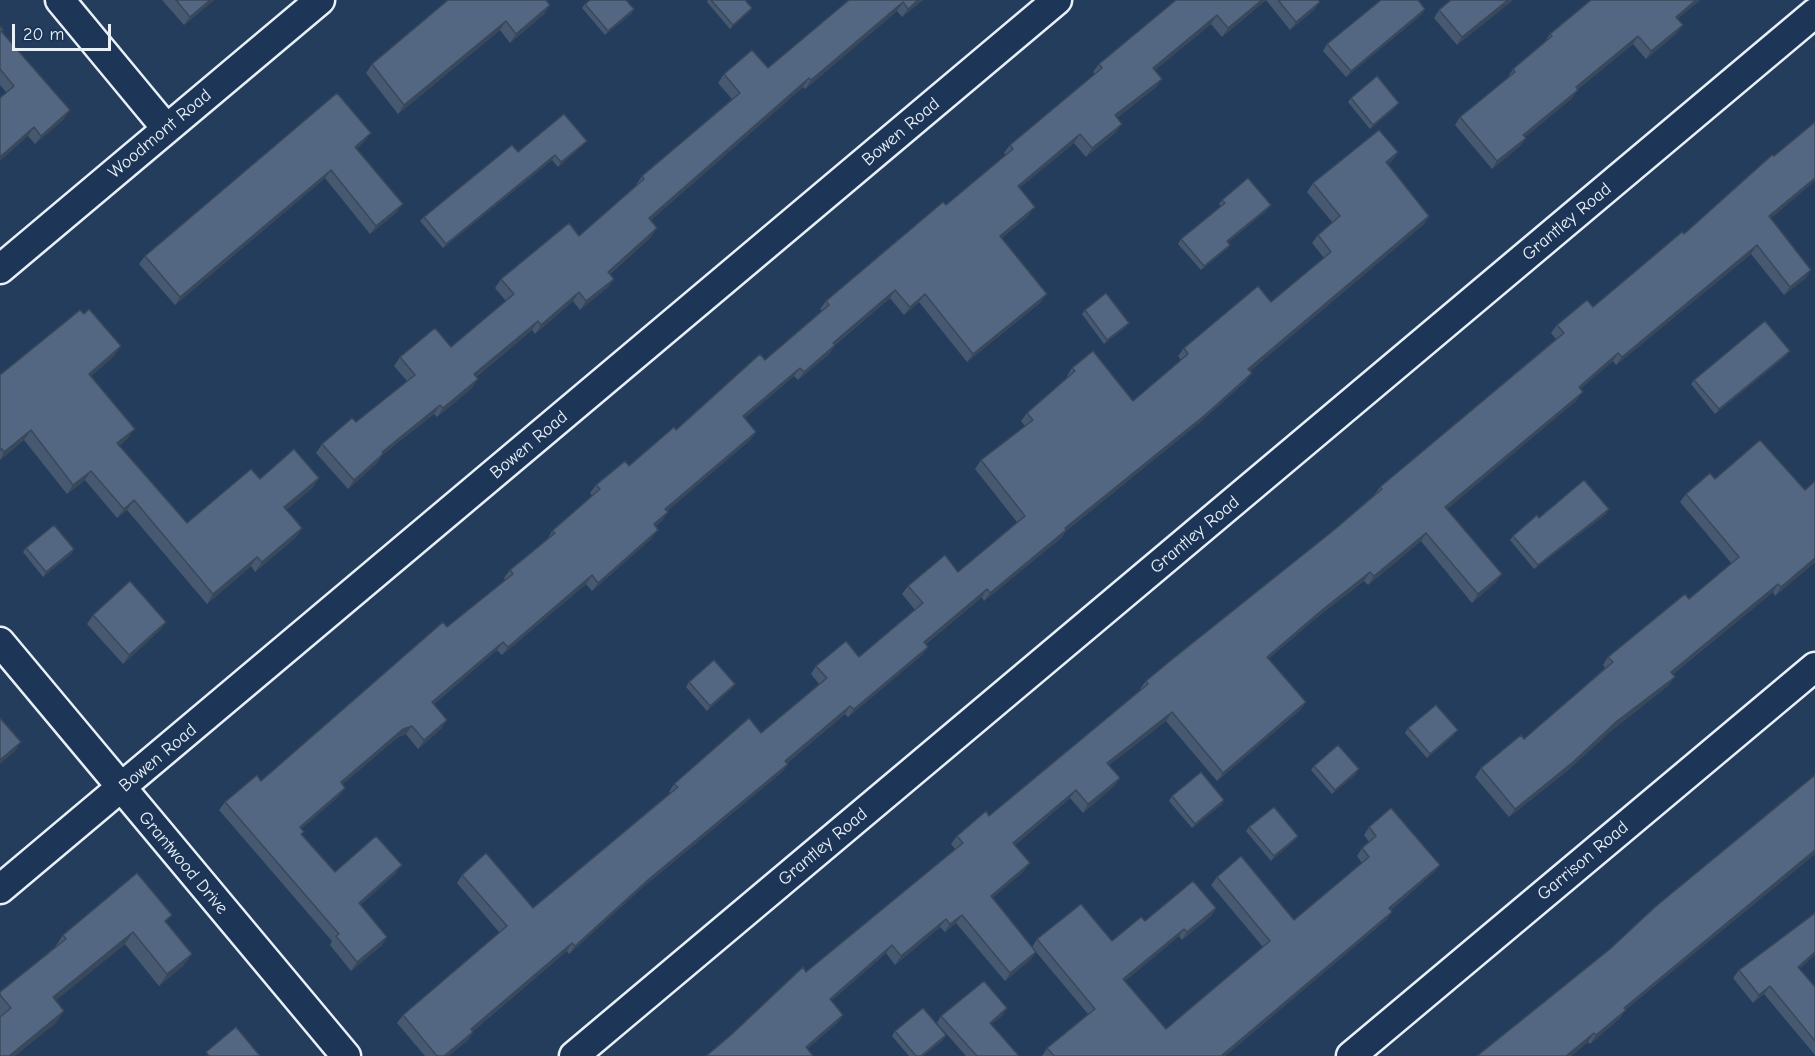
<!DOCTYPE html>
<html>
<head>
<meta charset="utf-8">
<style>
	body { margin:0 }
	#map { position:relative; width:1815px; height:1056px; overflow:hidden; background:#253d5d; font-family:"Comic Neue",sans-serif }
	canvas { display:block }
	.scale { position:absolute; left:12px; top:24px; width:99px; height:27px; box-sizing:border-box; border:3px solid #e8f1f8; border-top:0; padding-left:8px; font-size:18px; line-height:21px; white-space:nowrap; color:#e8f1f8; -webkit-text-stroke:4px #1d3557; paint-order:stroke }
</style>
</head>
<body>
<div id="map">
<canvas width="1815" height="1056"></canvas>
<div class="scale">20 m</div>
</div>
<script>
const ctx = document.querySelector('canvas').getContext('2d');
ctx.lineJoin = 'round';
const toPath = rows => new Path2D(rows.map(r => 'M' + r).join(''));
function trace(path, color, width, dash) { ctx.strokeStyle = color; ctx.lineWidth = width; ctx.lineCap = dash ? 'butt' : 'round'; ctx.setLineDash(dash || []); ctx.stroke(path); }
function fill(path, color) { ctx.fillStyle = color; ctx.fill(path, 'evenodd'); }
function write(font, color, halo, rows, align = 'center') {
  ctx.font = font + ' "Comic Neue",sans-serif'; ctx.lineWidth = 4.5; ctx.setLineDash([]); ctx.textBaseline = 'middle'; ctx.strokeStyle = halo; ctx.fillStyle = color; for (const [text, x, y, turn = 0] of rows) {
    ctx.save(); ctx.translate(x, y); ctx.rotate((+turn || 0) * Math.PI / 180); ctx.textAlign = isNaN(turn) ? turn : align; if (halo) ctx.strokeText(text, 0, 0); ctx.fillText(text, 0, 0); ctx.restore();
  }
}
const minor = toPath([
	[60,0,166,128],
	[0,269,320,0],
	[0,642,346,1056],
	[0,889,1057,0],
	[574,1056,1815,13],
	[1351,1056,1815,667]
]);
const wall = toPath([
	[162,0,214,0,184,25],
	[708,0,745,0,752,8,749,12,730,29,707,2],
	[849,0,923,0,902,17,897,11,805,89,803,87,651,220,651,237,610,274,614,279,608,287,580,310,573,301,535,334,532,330,476,377,472,388,437,417,434,414,382,455,377,463,348,489,316,453,322,444,356,422,407,381,394,366,400,357,451,347,506,301,495,288,501,279,579,236,637,186,636,185,642,176,732,99,718,83,724,74,768,68],
	[1176,0,1318,0,1314,10,1290,30,1266,0,1222,37,1211,24,1155,70,1162,79,1156,87,1117,118,1116,132,1086,157,1074,143,1019,188,1029,215,1002,238,1041,302,967,362,919,302,904,315,890,298,835,345,829,354,798,380,794,376,744,418,756,432,750,440,667,511,662,521,655,526,652,538,592,591,586,584,502,655,497,650,434,704,442,728,418,749,406,734,397,738,342,784,345,788,339,796,301,829,302,835,335,872,396,873,360,905,387,937,381,946,351,971,330,945,332,941,219,810,225,802,261,781,505,580,504,578,510,570,547,540,552,531,592,496,590,493,596,485,629,466,765,360,822,311,820,309,826,301,946,205,1006,155,1004,153,1010,145,1095,74,1093,72,1099,64],
	[1513,0,1457,45,1434,18,1439,10],
	[1700,0,1677,19,1677,33,1646,59,1633,44,1578,89,1572,98,1525,137,1526,138,1520,146,1492,169,1455,125,1460,117,1508,78,1508,77,1513,69,1545,42,1550,34],
	[585,4,634,9,631,14,605,35,582,8],
	[550,5,544,14,510,43,500,30,398,114,366,73,372,64],
	[1425,9,1421,15,1346,77,1323,51,1327,44],
	[0,26,3,30,1,32,64,119,35,144,28,136,6,92,0,85],
	[1351,98,1396,107,1370,129,1348,102],
	[365,141,356,149,397,212,370,234,325,178,175,305,139,264,145,256],
	[583,145,558,167,552,160,443,248,420,221,424,217,518,152],
	[1398,152,1392,161,1387,164,1429,216,1424,224,1250,371,1246,381,1199,423,1066,531,1061,538,984,601,982,597,926,644,928,647,922,655,848,717,845,714,787,763,788,764,782,772,643,887,569,954,567,951,473,1031,473,1032,468,1040,448,1056,425,1056,397,1023,403,1015,500,933,457,883,462,875,533,908,670,793,669,792,674,784,761,733,819,684,811,674,816,666,859,657,915,610,902,594,908,586,958,572,1017,522,975,469,981,460,1025,426,1021,421,1027,413,1068,377,1067,376,1072,368,1133,401,1181,360,1178,356,1184,348,1271,302,1324,258,1312,243,1318,235,1333,223,1307,192,1313,183],
	[1222,200,1271,205,1267,210,1228,242,1230,245,1227,249,1201,270,1178,244,1181,239,1221,206,1219,204],
	[1771,218,1806,278,1784,295,1751,254,1616,365,1613,361,1580,389,1577,400,1447,509,1496,582,1472,603,1421,541,1368,585,1364,581,1316,618,1268,659,1306,702,1300,710,1217,781,1166,721,1109,765,1120,778,1114,786,1083,813,1070,798,1015,845,1024,871,992,898,1032,947,1037,939,1112,941,1145,921,1216,908,1211,916,1182,940,1179,936,1125,981,1166,1029,1263,947,1211,885,1217,877,1294,920,1362,863,1357,856,1362,848,1369,842,1364,835,1369,827,1440,865,1434,872,1391,910,1392,912,1387,919,1225,1056,1042,1056,1047,1048,1088,1014,1036,952,1030,960,1005,981,956,923,945,932,940,927,895,965,886,953,831,1001,843,1015,837,1023,807,1049,706,1056,955,849,951,844,957,836,989,816,1141,690,1140,689,1146,681,1334,530,1374,495,1380,487,1556,339,1551,333,1557,325,1593,307,1684,234],
	[1085,310,1126,327,1104,344,1082,314],
	[1787,355,1715,414,1691,384,1694,380],
	[114,356,91,376,128,438,119,446,187,523,260,479,319,478,312,488,286,510,302,528,295,538,255,572,251,566,207,604,127,510,117,518,85,480,67,494,24,440,0,460,0,375],
	[1715,479,1805,490,1815,481,1815,562,1775,596,1773,592,1673,674,1669,685,1612,730,1567,771,1509,817,1475,777,1481,768,1524,739,1605,668,1603,665,1608,657,1689,599,1732,564,1680,502,1686,494],
	[1609,509,1606,514,1534,569,1510,540,1513,536,1539,518],
	[26,548,74,549,71,554,43,577,23,552],
	[93,615,166,622,160,630,123,664,87,624],
	[689,682,735,684,732,688,707,711,686,687],
	[1408,728,1454,735,1427,758,1405,733],
	[1314,766,1356,774,1332,794,1311,770],
	[1815,775,1815,854,1625,1010,1620,1018,1590,1044,1588,1042,1571,1056,1477,1056,1610,949],
	[1172,796,1224,800,1221,805,1192,828,1169,801],
	[1249,827,1298,836,1295,840,1271,861,1246,831],
	[166,923,184,965,159,986,125,944,56,1000,56,1023,0,1017,0,992,55,947,63,935],
	[1800,969,1815,987,1815,1055,1764,994,1753,1003,1733,978,1739,970],
	[1003,1015,991,1024,1019,1056,966,1056,937,1023,941,1016],
	[895,1031,946,1035,943,1040,923,1056,909,1056,892,1036]
]);
const shadedWall = toPath([
	[210,0,214,0,184,25,190,17],
	[918,0,923,0,902,17,908,9],
	[1262,0,1266,0,1222,37,1228,28],
	[1508,0,1513,0,1457,45,1462,37],
	[1696,0,1700,0,1670,25,1676,17],
	[903,2,897,11,805,89,811,80],
	[1320,2,1314,10,1290,30,1296,22],
	[550,5,544,14,510,43,516,34],
	[752,8,749,12,730,29,733,25],
	[634,9,631,14,605,35,608,31],
	[1425,9,1421,15,1346,77,1351,71],
	[1217,15,1211,24,1148,76,1153,68],
	[506,21,500,30,398,114,404,105],
	[1683,25,1677,33,1646,59,1651,51],
	[1638,36,1633,44,1570,95,1576,87],
	[809,78,803,87,643,227,649,218],
	[1162,79,1156,87,1109,124,1115,115],
	[1578,90,1572,98,1518,143,1523,135],
	[1399,103,1396,107,1370,129,1373,125],
	[70,110,64,119,35,144,41,136],
	[1122,124,1116,132,1086,157,1092,148],
	[34,127,28,136,0,161,0,157],
	[371,133,365,141,349,155,355,147],
	[1080,134,1074,143,1012,194,1018,186],
	[1526,138,1520,146,1492,169,1497,161],
	[587,141,583,145,558,167,561,162],
	[1398,152,1392,161,1380,171,1386,162],
	[555,155,552,160,443,248,446,244],
	[331,170,325,178,175,305,180,297],
	[1815,178,1815,181,1763,225,1769,216],
	[403,204,397,212,370,234,376,226],
	[1271,205,1267,210,1224,246,1227,241],
	[1035,207,1029,215,994,245,1000,236],
	[1429,216,1424,224,1243,377,1248,369],
	[657,228,651,237,602,280,608,272],
	[1230,245,1227,249,1201,270,1204,266],
	[1757,245,1751,254,1616,365,1622,357],
	[1811,270,1806,278,1784,295,1790,287],
	[614,279,608,287,580,310,586,301],
	[895,290,890,298,827,351,833,343],
	[579,292,573,301,535,334,541,325],
	[925,294,919,302,904,315,910,307],
	[1047,294,1041,302,967,362,973,354],
	[538,321,532,330,468,383,474,374],
	[1129,323,1126,327,1104,344,1107,340],
	[835,345,829,354,798,380,804,372],
	[121,346,114,356,83,383,89,374],
	[1790,351,1787,355,1715,414,1719,409],
	[1618,353,1613,361,1573,395,1579,387],
	[800,368,794,376,737,425,743,416],
	[1252,373,1246,381,1199,423,1066,531,1061,538,984,601,990,593,1065,528],
	[478,379,472,388,437,417,443,408],
	[1583,392,1577,400,1439,516,1445,507],
	[440,405,434,414,382,455,377,463,348,489,354,480,382,452],
	[135,429,128,438,111,453,117,443],
	[31,430,24,440,0,460,4,452],
	[756,432,750,440,659,518,665,509],
	[91,471,85,480,67,494,73,485],
	[319,478,312,488,278,517,284,507],
	[134,500,127,510,117,518,124,509],
	[1609,509,1606,514,1534,569,1538,565],
	[668,512,662,521,648,533,654,524],
	[302,528,295,538,255,572,262,562],
	[658,530,652,538,592,591,598,583],
	[1426,533,1421,541,1368,585,1374,576],
	[74,549,71,554,43,577,46,572],
	[257,557,251,566,207,604,213,594],
	[1815,558,1815,562,1775,596,1781,587],
	[1370,572,1364,581,1316,618,1261,665,1267,657,1322,610],
	[1502,574,1496,582,1472,603,1478,594],
	[592,575,586,584,502,655,508,647],
	[1778,584,1773,592,1665,680,1671,672],
	[987,589,982,597,918,650,924,642],
	[166,622,160,630,123,664,129,655],
	[503,642,497,650,426,710,432,702],
	[928,647,922,655,848,717,854,709],
	[1675,677,1669,685,1612,730,1567,771,1509,817,1515,809,1617,721],
	[735,684,732,688,707,711,710,706],
	[1306,702,1300,710,1217,781,1223,773],
	[850,706,845,714,779,769,785,761],
	[1172,712,1166,721,1101,771,1107,763],
	[447,720,442,728,418,749,424,740],
	[412,726,406,734,397,738,335,791,341,782,403,729],
	[1458,730,1454,735,1427,758,1430,754],
	[21,742,15,751,0,764,0,760],
	[788,764,782,772,643,887,569,954,575,946,649,879],
	[1359,769,1356,774,1332,794,1335,790],
	[1120,778,1114,786,1083,813,1088,804],
	[345,788,339,796,294,835,300,827],
	[1076,790,1070,798,1007,851,1013,843],
	[1224,800,1221,805,1192,828,1195,824],
	[1298,836,1295,840,1271,861,1274,856],
	[1815,850,1815,854,1625,1010,1620,1018,1590,1044,1596,1035,1624,1008],
	[1030,863,1024,871,985,904,991,896],
	[402,865,396,873,353,912,359,903],
	[1440,865,1434,872,1384,916,1389,908],
	[1216,908,1211,916,1182,940,1187,932],
	[1392,912,1387,919,1225,1056,1221,1056],
	[962,915,956,923,945,932,950,924],
	[946,919,940,927,895,965,901,956],
	[1184,929,1179,936,1118,987,1123,979],
	[133,932,125,944,45,1009,53,997],
	[387,937,381,946,351,971,357,962],
	[572,943,567,951,465,1037,471,1029],
	[892,945,886,953,824,1007,830,999],
	[1036,952,1030,960,1005,981,1010,973],
	[1815,952,1815,955,1793,975,1798,967],
	[192,954,184,965,159,986,167,974],
	[1770,986,1764,994,1753,1003,1759,995],
	[1007,1008,1003,1015,985,1029,990,1023],
	[64,1011,56,1023,15,1056,9,1056],
	[843,1015,837,1023,800,1055,806,1047],
	[473,1032,468,1040,448,1056,444,1056],
	[1594,1033,1588,1042,1571,1056,1566,1056],
	[946,1035,943,1040,923,1056,921,1056]
]);
const building = toPath([
	[176,0,210,0,190,17,176,0],
	[448,0,546,0,550,5,516,34,506,21,404,105,372,64,448,0],
	[590,0,626,0,634,9,608,31,585,4,590,0],
	[711,0,745,0,752,8,733,25,711,0],
	[849,0,918,0,908,9,903,2,811,80,809,78,649,218,657,228,608,272,614,279,586,301,579,292,541,325,538,321,474,374,478,379,443,408,440,405,382,452,383,454,354,480,322,444,352,418,356,422,415,375,400,357,435,328,451,347,514,294,501,279,569,223,579,236,644,179,642,176,740,93,724,74,752,50,768,68,849,0],
	[1176,0,1262,0,1228,28,1217,15,1153,68,1162,79,1115,115,1122,124,1092,148,1080,134,1018,186,1035,207,1000,236,1047,294,973,354,925,294,910,307,895,290,833,343,835,345,804,372,800,368,743,416,756,432,665,509,668,512,654,524,658,530,598,583,592,575,508,647,503,642,432,702,447,720,424,740,412,726,403,729,341,782,345,788,300,827,304,832,301,834,335,872,376,836,402,865,359,903,387,937,357,962,336,936,339,934,225,802,257,775,261,781,443,622,447,627,513,574,510,570,555,533,552,531,600,489,596,485,625,461,629,466,674,427,676,430,760,354,765,360,829,305,826,301,943,202,946,205,1013,149,1010,145,1102,68,1099,64,1176,0],
	[1278,0,1318,0,1320,2,1296,22,1278,0],
	[1381,0,1418,0,1425,9,1351,71,1327,44,1381,0],
	[1451,0,1508,0,1462,37,1439,10,1451,0],
	[1591,0,1696,0,1676,17,1683,25,1651,51,1638,36,1576,87,1578,90,1523,135,1526,138,1497,161,1460,117,1515,72,1513,69,1552,36,1550,34,1591,0],
	[0,26,3,30,1,31,70,110,41,136,34,127,0,157,0,98,14,86,0,69,0,26],
	[1377,76,1399,103,1373,125,1351,98,1377,76],
	[337,93,371,133,355,147,403,204,376,226,331,170,180,297,145,256,337,93],
	[564,114,587,141,561,162,555,155,446,244,424,217,512,145,518,152,564,114],
	[1815,122,1815,178,1769,216,1811,270,1790,287,1757,245,1622,357,1618,353,1579,387,1583,392,1445,507,1502,574,1478,594,1426,533,1374,576,1370,572,1322,610,1267,657,1306,702,1223,773,1172,712,1107,763,1120,778,1088,804,1076,790,1013,843,1030,863,991,896,1036,952,1010,973,962,915,950,924,946,919,901,956,892,945,830,999,843,1015,806,1047,813,1056,706,1056,731,1035,803,967,806,972,963,843,957,836,986,811,989,816,1148,684,1146,681,1170,661,1334,530,1382,489,1380,487,1564,333,1557,325,1587,300,1593,307,1682,232,1684,234,1772,155,1774,156,1815,122],
	[1379,130,1398,152,1386,162,1429,216,1248,369,1252,373,1205,415,1065,528,1066,530,990,593,987,589,924,642,928,647,854,709,850,706,785,761,788,764,649,879,575,946,572,943,471,1029,473,1032,444,1056,437,1056,403,1015,507,926,462,875,486,853,533,908,678,787,674,784,749,718,761,733,827,678,816,666,846,641,859,657,923,603,908,586,945,555,958,572,1025,516,981,460,1033,420,1027,413,1075,371,1072,368,1093,351,1133,401,1188,354,1184,348,1258,286,1271,302,1331,252,1318,235,1340,216,1313,183,1379,130],
	[1248,178,1271,205,1227,241,1230,245,1204,266,1181,239,1225,203,1222,200,1248,178],
	[1106,293,1129,323,1107,340,1085,310,1106,293],
	[89,309,121,346,89,374,135,429,117,443,187,523,251,469,260,479,294,449,319,478,284,507,302,528,262,562,257,557,213,594,134,500,124,509,91,471,73,485,31,430,4,452,2,449,0,450,0,375,80,310,84,314,89,309],
	[1765,321,1790,351,1719,409,1694,380,1765,321],
	[1760,440,1805,490,1815,481,1815,558,1781,587,1778,584,1671,672,1675,677,1617,721,1573,762,1515,809,1481,768,1521,735,1524,739,1613,662,1608,657,1685,594,1689,599,1739,557,1686,494,1710,473,1715,479,1760,440],
	[1584,480,1609,509,1538,565,1513,536,1537,515,1539,518,1584,480],
	[54,525,74,549,46,572,26,548,54,525],
	[130,581,166,622,129,655,93,615,130,581],
	[714,660,735,684,710,706,689,682,714,660],
	[1436,705,1458,730,1430,754,1408,728,1436,705],
	[0,718,21,742,0,760,0,718],
	[1338,745,1359,769,1335,790,1314,766,1338,745],
	[1201,772,1224,800,1195,824,1172,796,1201,772],
	[1815,775,1815,850,1624,1008,1626,1010,1596,1035,1594,1033,1566,1056,1477,1056,1610,949,1655,907,1815,775],
	[1274,807,1298,836,1274,856,1249,827,1274,807],
	[1391,808,1440,865,1389,908,1392,912,1221,1056,1054,1056,1047,1048,1095,1009,1037,939,1081,904,1112,941,1141,917,1145,921,1193,881,1216,908,1187,932,1184,929,1123,979,1166,1029,1270,941,1217,877,1241,856,1294,920,1369,857,1362,848,1376,836,1369,827,1391,808],
	[137,873,172,915,165,921,192,954,167,974,133,932,53,997,64,1011,9,1056,0,1056,0,1017,11,1008,0,995,0,992,66,939,63,935,137,873],
	[1815,913,1815,952,1798,967,1815,987,1815,1041,1770,986,1759,995,1739,970,1815,913],
	[984,981,1007,1008,990,1023,1019,1056,977,1056,941,1016,984,981],
	[923,1008,946,1035,921,1056,916,1056,895,1031,923,1008],
	[236,1027,260,1056,209,1056,206,1052,236,1027]
]);
const streetNames = [
	["Bowen Road",901,132,-40],
	["Woodmont Road",160,134,-40],
	["Grantley Road",1567,222,-40],
	["Bowen Road",529,445,-40],
	["Grantley Road",1195,535,-40],
	["Bowen Road",158,758,-40],
	["Grantley Road",823,847,-40],
	["Garrison Road",1583,861,-40],
	["Grantwood Drive",183,863,50]
];
trace(minor, '#e8f1f8', 33);
trace(minor, '#1d3557', 28);
fill(wall, '#475970');
fill(shadedWall, '#3a485b');
fill(building, '#536782');
trace(building, '#3a485b', 1.5);
write('18px', '#e8f1f8', '#1d3557', streetNames);
</script>
</body>
</html>
